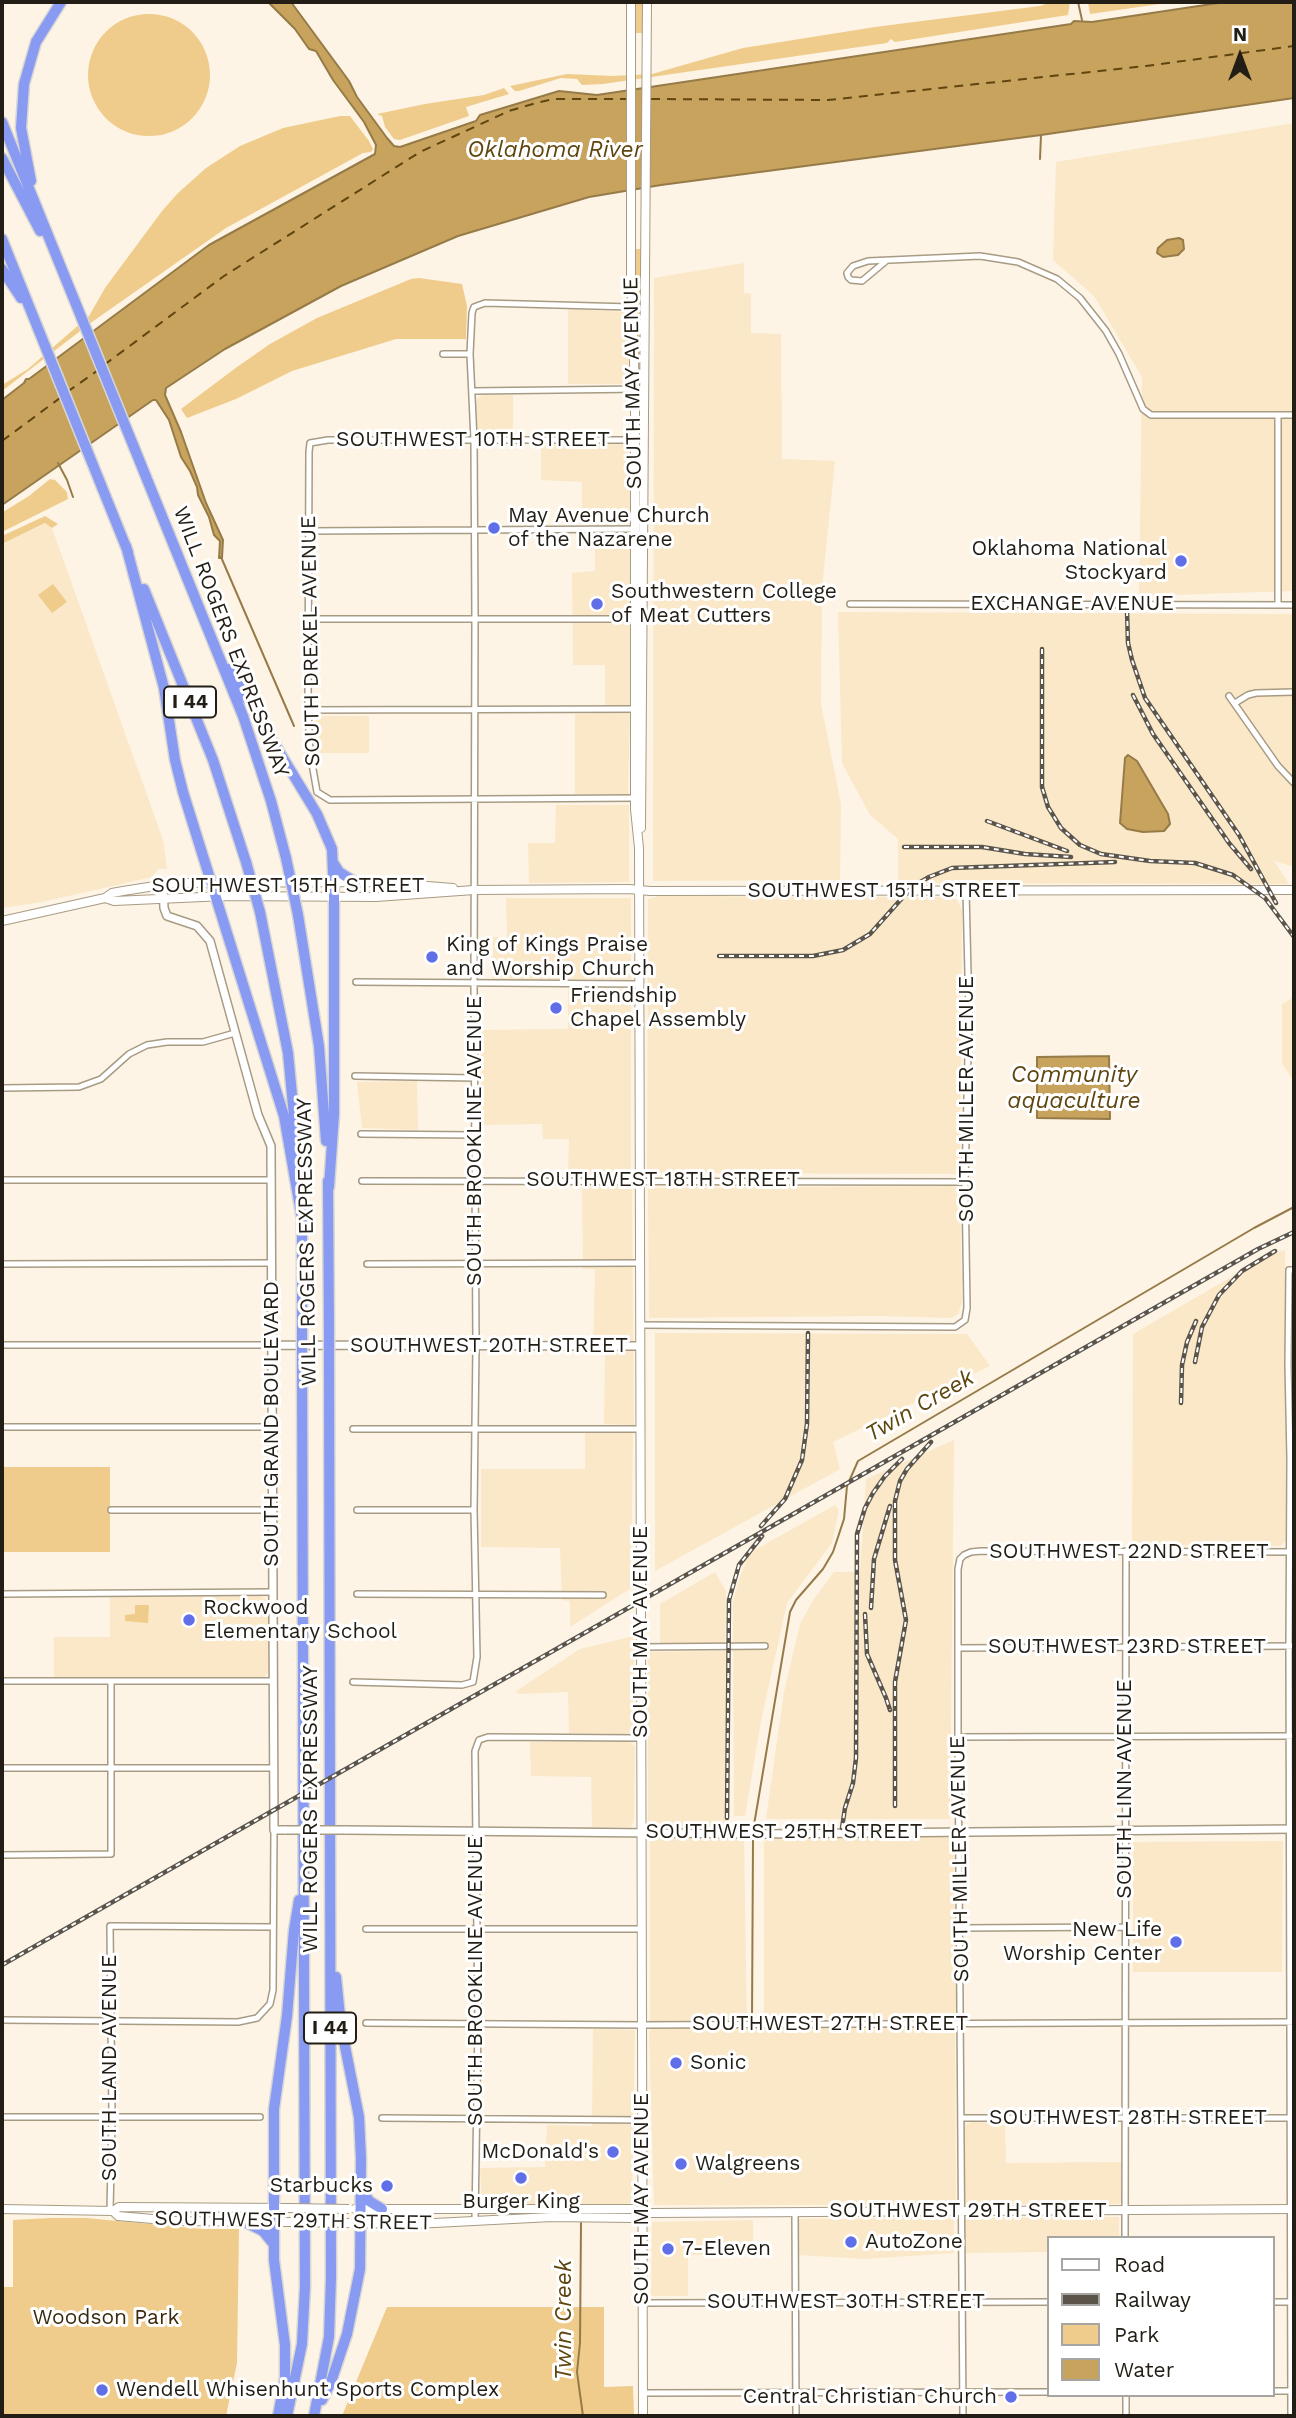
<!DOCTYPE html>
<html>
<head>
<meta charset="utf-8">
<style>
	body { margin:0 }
	#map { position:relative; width:1296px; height:2418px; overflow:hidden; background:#fdf4e5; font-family:"Work Sans",sans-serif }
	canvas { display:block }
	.frame { position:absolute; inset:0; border:4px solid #231e15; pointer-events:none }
	.legend { position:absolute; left:1047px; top:2236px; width:228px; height:161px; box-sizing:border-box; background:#fff; border:2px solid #a7a5a1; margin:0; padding:9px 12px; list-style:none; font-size:21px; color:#231e15 }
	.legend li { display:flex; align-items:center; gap:14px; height:35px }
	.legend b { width:35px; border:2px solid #a7a5a1 }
	.north { position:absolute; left:1205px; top:21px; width:70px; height:70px; -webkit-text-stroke:5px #fff; paint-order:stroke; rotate:0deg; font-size:19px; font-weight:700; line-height:28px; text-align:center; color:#231e15 }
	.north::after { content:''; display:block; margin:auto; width:24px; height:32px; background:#231e15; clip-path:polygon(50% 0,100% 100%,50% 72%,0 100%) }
</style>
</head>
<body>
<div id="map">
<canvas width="1296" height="2418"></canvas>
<div class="frame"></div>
<ul class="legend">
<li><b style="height:9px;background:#fff"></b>Road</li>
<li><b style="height:9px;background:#5a544a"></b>Railway</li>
<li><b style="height:19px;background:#efcc8b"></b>Park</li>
<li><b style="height:19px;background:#c8a35e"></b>Water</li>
</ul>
<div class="north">N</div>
</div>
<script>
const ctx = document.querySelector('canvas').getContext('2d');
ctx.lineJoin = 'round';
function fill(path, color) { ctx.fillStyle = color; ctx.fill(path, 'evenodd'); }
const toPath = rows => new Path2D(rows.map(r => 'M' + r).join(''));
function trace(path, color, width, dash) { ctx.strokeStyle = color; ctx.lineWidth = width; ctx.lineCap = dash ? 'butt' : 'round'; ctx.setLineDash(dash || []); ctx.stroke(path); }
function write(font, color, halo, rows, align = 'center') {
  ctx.font = font + ' "Work Sans",sans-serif'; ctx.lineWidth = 6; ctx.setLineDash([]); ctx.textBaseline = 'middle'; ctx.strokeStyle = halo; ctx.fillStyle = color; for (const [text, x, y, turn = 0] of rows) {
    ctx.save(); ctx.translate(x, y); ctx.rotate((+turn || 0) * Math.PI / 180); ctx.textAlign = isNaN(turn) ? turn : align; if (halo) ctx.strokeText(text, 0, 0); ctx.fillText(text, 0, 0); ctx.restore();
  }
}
const built = toPath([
	[1294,123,1294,591,1139,596,1142,377,1094,296,1053,260,1056,162],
	[744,263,744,293,751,294,751,333,781,334,782,459,835,461,822,588,821,704,841,804,840,880,653,881,654,278],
	[568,309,628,312,629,384,568,384],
	[483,395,513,395,513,436,478,437,476,403,478,397],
	[541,444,630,444,634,697,630,705,628,795,575,794,575,714,605,713,605,665,573,665,572,573,595,571,595,524,582,523,582,482,541,480],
	[46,523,52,528,163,840,167,869,158,869,152,877,42,902,2,908,2,544],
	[838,612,1294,614,1294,867,1274,861,1289,884,898,883,898,839,870,815,842,763],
	[315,716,369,716,369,753,317,753],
	[556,805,629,805,629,882,529,883,528,843,555,843],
	[659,896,946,897,957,900,962,910,960,1168,956,1174,654,1173,647,1170,648,899],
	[506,898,631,898,631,979,493,979,493,937,507,938],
	[568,989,631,989,631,1174,568,1174,569,1139,543,1139,542,1124,482,1125,481,1030,568,1029],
	[1294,997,1294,1082,1282,1063,1282,1004],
	[417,1081,418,1130,362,1128,357,1082],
	[582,1184,632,1185,634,1425,604,1424,605,1351,593,1350,595,1269,583,1269],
	[954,1186,957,1188,960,1197,962,1303,958,1314,951,1318,877,1316,649,1318,648,1188],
	[1285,1250,1286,1540,1281,1546,1132,1545,1133,1334,1226,1280,1277,1252],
	[655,1333,967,1334,990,1366,833,1442,840,1469,655,1571],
	[585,1433,633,1433,631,1588,570,1627,570,1601,562,1600,560,1548,481,1547,481,1469,585,1469],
	[954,1440,950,1819,766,1819,784,1692,800,1624,814,1599,834,1572,860,1572,866,1479],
	[835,1505,838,1509,838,1514,832,1543,787,1603,761,1721,745,1816,734,1816,733,1601,740,1577,748,1556,755,1550],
	[715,1572,726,1591,725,1643,660,1643,660,1604],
	[262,1596,269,1603,269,1672,263,1678,54,1677,54,1637,110,1637,110,1597],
	[634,1636,633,1732,626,1734,569,1733,568,1692,519,1694,515,1692,580,1649],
	[726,1651,726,1829,650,1828,648,1819,648,1652],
	[629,1741,635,1746,634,1821,631,1827,592,1827,591,1777,531,1776,530,1742],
	[769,1837,951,1837,954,1847,956,2014,954,2019,764,2019,764,1843],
	[650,1838,744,1839,747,2021,650,2021],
	[1283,1841,1282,1972,1133,1972,1133,1842],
	[952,2027,955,2029,956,2203,951,2205,654,2205,649,2031,653,2028],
	[593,2029,635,2030,632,2201,628,2204,612,2204,482,2205,480,2168,545,2167,547,2125,592,2126],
	[972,2122,1005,2123,1006,2163,1122,2162,1121,2202,1118,2204,965,2204,965,2125],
	[1119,2217,1119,2238,1049,2238,1049,2252,964,2253,964,2222,967,2218],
	[954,2218,954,2253,865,2259,798,2255,798,2219],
	[753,2220,753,2255,688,2255,688,2296,651,2296,652,2222]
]);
const green = toPath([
	[635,2,643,2,642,33,635,33],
	[1051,2,1070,2,1068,15,895,42,891,39,887,43,603,84,582,85,577,79,561,78,519,91,515,91,510,86,567,74,613,76,652,74,743,48,875,27,1040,6],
	[1088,2,1174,2,1090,14],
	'88 75a61 61 0 1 1 122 0a61 61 0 1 1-122 0Z',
	[504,88,509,94,466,107,469,116,400,140,394,139,385,127,382,116,377,114,425,104,484,95],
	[340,116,350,116,369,141,373,149,371,152,363,153,226,228,92,322,2,391,2,385,28,369,89,316,105,288,162,211,178,193,206,168,240,146,283,128],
	[635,249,642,249,641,374,639,376],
	[419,278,462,284,467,306,466,339,396,339,292,371,236,399,187,418,181,409,237,367,270,344,317,318,411,279],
	[50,479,55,480,67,492,68,499,2,532,3,512,29,496],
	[45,516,58,524,52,528,45,523,2,544,2,536],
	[53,584,67,602,52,613,38,595],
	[2,1467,110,1467,110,1552,2,1552],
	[135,1605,149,1605,148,1623,125,1621,125,1615,135,1614],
	[51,2218,86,2218,203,2229,239,2229,237,2363,226,2416,2,2416,2,2287,13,2287,13,2220],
	[387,2307,604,2307,604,2387,633,2386,634,2416,342,2416]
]);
const water = toPath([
	[268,2,291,2,349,81,357,97,387,138,394,146,400,147,476,121,480,115,559,91,597,95,1071,24,1074,21,1092,22,1225,2,1294,2,1294,98,1041,135,661,185,589,197,458,236,341,286,225,349,166,388,165,395,181,432,206,503,223,540,222,558,219,558,220,541,214,535,209,517,198,495,197,487,190,471,181,457,169,420,156,400,153,400,2,505,2,400,24,383,26,379,29,379,209,245,375,154,376,145,364,122,333,80,316,51,309,49,295,29,268,2],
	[1179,238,1183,240,1184,249,1178,255,1163,257,1157,253,1158,248,1167,240,1179,238],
	[1128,755,1137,761,1168,814,1170,824,1164,831,1143,832,1127,829,1120,823,1125,758,1128,755],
	[1109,1056,1110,1119,1037,1118,1037,1057,1109,1056]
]);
const stream = toPath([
	[1078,2,1082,20],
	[1040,159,1041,135],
	[58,463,67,480,73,497],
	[221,557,294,726],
	[754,1825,790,1612,796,1600,823,1569,833,1552,844,1519,847,1486,858,1461,1254,1228,1294,1207],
	[752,2018,753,1840],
	[581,2223,580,2343,577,2372,583,2416]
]);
const ferry = toPath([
	[651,99,828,100,1146,66,1294,46],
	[104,365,224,276,420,152,509,111,536,103,554,99,628,99],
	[67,392,97,371],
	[2,441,60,398]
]);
const minor = toPath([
	[886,261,862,281,851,280,848,277,847,273,853,266,868,261,980,256,1018,262,1057,279,1080,298,1106,331,1119,354,1143,409,1151,415,1294,415],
	[443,354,470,354],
	[472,391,643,389],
	[1278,415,1278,605],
	[310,531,636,529],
	[850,604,1294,605],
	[308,619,638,619],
	[1229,696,1278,766,1294,783],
	[1235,703,1248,695,1256,693,1294,692],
	[308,710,638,709],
	[637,798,330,800,317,792,310,752,308,710,309,452,310,443,328,440,642,440],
	[356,982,639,984],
	[355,1076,475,1078],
	[2,1088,79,1087,101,1079,129,1054,147,1045,167,1042,203,1042,235,1033],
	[361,1134,474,1135],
	[2,1180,271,1180],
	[362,1181,965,1182],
	[2,1264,272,1263],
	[367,1264,640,1263],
	[640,1325,955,1327,965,1320,967,1308,965,1182,969,1015,966,891],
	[2,1345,272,1345],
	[2,1427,272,1427],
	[353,1429,641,1429],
	[111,1510,273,1510],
	[357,1510,474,1510],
	[2,1594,273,1592],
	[357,1594,603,1595],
	[641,1647,765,1646],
	[959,1648,1294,1646],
	[2,1681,273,1681],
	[353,1682,462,1685,473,1682,477,1657,474,1510,476,1346,474,984,475,619,474,440,470,354,472,313,474,307,485,303,631,307],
	[958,1737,1294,1736],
	[2,1768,273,1768],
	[2,1855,111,1854,111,1682],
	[961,1928,1125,1927],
	[366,1929,642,1929],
	[2,2020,238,2022,257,2018,270,2004,273,1990,274,1830],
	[366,2023,641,2025,1294,2022],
	[2,2117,260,2117],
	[382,2118,642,2120],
	[962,2118,1294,2118],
	[110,2211,112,2117,110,1926,273,1927],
	[795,2212,796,2416],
	[475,2221,478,2024,475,1751,479,1740,488,1737,641,1738],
	[1125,2238,1126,1551],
	[1273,2302,1290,2302],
	[642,2303,1049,2302],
	[1273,2391,1290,2391],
	[643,2393,1049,2392],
	[963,2416,958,1737,958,1569,960,1559,964,1555,971,1552,981,1551,1294,1552],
	[1126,2416,1126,2395],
	[1291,2416,1289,1647,1290,1459,1288,1364,1289,1270,1294,1270]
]);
const tertiary = toPath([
	[163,884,164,908,167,916,197,926,210,941,258,1115,271,1146,274,1830,286,1830],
	[272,1345,640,1346],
	[345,1830,758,1834,1294,1829]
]);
const secondary = toPath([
	[631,2,631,276,635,390,635,809,639,848,643,2416],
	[641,828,647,2],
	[105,898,114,901,225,896,376,897,474,890,629,889,650,891,1294,890],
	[2,921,105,898,112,893,123,891,174,883,376,882,453,888],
	[2,2209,113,2211,119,2207,290,2208],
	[355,2209,633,2209,642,2213,653,2213,1294,2209],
	[113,2211,118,2216,176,2221,290,2222],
	[355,2223,415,2224,552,2217,633,2218,642,2213]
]);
const motorway = toPath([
	[2,122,243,716,271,801,286,858],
	[2,158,40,231],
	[31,181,21,128,24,84,36,42,61,2],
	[2,239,128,552],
	[2,269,21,298],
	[126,546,164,688,175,760,183,792,284,1116,302,1219],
	[144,589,213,760,246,862],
	[229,669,317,814,332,849,334,897,334,1115,329,1187],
	[334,864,339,872,355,882],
	[260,912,288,1053,300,1179],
	[298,915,319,1046,326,1141],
	[328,1181,329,1330],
	[302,1213,302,1332],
	[362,2189,369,2201,382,2209],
	[245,2222,263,2231,272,2242],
	[322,2400,331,2382,347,2334,360,2269,361,2159,359,2117,341,2026,336,1977],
	[278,2416,285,2378,285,2345,274,2260,274,2109,287,2016,294,1930,299,1900],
	[287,2416,302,2344,305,2287,302,1359],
	[314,2416,329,2337,331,2277,329,1359]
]);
const rail = toPath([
	[1127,611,1128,643,1132,660,1145,698,1239,835,1276,903],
	[1042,649,1042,787,1048,807,1061,828,1080,845,1101,854,1150,861,1195,863,1233,875,1265,898,1294,937],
	[1133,695,1153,734,1229,843,1251,869],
	[987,821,1067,851],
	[904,847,982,847,1025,854,1071,857],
	[719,956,813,956,843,950,870,934,912,887,929,877,952,868,1115,862],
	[1195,1362,1202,1327,1219,1295,1242,1271,1275,1251],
	[1181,1403,1182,1365,1187,1342,1196,1321],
	[761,1526,785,1499,802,1460,807,1424,808,1333],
	[871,1608,874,1559,890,1506],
	[865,1614,867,1654,886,1698,890,1710],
	[895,1806,895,1682,906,1620,895,1560,895,1501,900,1481,907,1469,931,1442],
	[727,1818,729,1600,739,1565,762,1536],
	[842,1828,845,1808,853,1783,856,1758,857,1534,865,1508,873,1493,885,1476,902,1459],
	[2,1965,1258,1249,1294,1232]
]);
const tertiaryBridge = toPath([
	[286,1830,345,1830]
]);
const secondaryBridge = toPath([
	[290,2208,349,2209],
	[290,2222,349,2223]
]);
const motorwayBridge = toPath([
	[286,858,298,915],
	[246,862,260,912],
	[302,1332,302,1359],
	[329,1359,329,1330]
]);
const markers = [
	[494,528,7,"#606fe7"],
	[1181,561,7,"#606fe7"],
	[597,604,7,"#606fe7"],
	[432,957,7,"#606fe7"],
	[556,1008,7,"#606fe7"],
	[189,1620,7,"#606fe7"],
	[1176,1942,7,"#606fe7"],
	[676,2063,7,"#606fe7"],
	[613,2152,7,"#606fe7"],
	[681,2164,7,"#606fe7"],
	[521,2178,7,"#606fe7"],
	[387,2186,7,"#606fe7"],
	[851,2242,7,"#606fe7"],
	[668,2249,7,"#606fe7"],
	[102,2390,7,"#606fe7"],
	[1011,2397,7,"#606fe7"]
];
const shields = [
	[190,702,52],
	[330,2028,52]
];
const shieldNames = [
	["I 44",190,702],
	["I 44",330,2028]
];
const streetNames = [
	["SOUTH MAY AVENUE",633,383,-91],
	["SOUTHWEST 10TH STREET",473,440],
	["EXCHANGE AVENUE",1072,604],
	["SOUTH DREXEL AVENUE",311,641,-91],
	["WILL ROGERS EXPRESSWAY",231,642,69],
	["SOUTHWEST 15TH STREET",288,886],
	["SOUTHWEST 15TH STREET",884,891],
	["SOUTH MILLER AVENUE",967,1099,-90],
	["SOUTH BROOKLINE AVENUE",475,1141,-90],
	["SOUTHWEST 18TH STREET",663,1180],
	["WILL ROGERS EXPRESSWAY",307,1242,-91],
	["SOUTHWEST 20TH STREET",489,1346],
	["SOUTH GRAND BOULEVARD",272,1424,-90],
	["SOUTHWEST 22ND STREET",1129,1552],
	["SOUTH MAY AVENUE",641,1632,-90],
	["SOUTHWEST 23RD STREET",1127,1647],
	["SOUTH LINN AVENUE",1125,1789,-90],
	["WILL ROGERS EXPRESSWAY",311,1809,-90],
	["SOUTHWEST 25TH STREET",784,1832],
	["SOUTH MILLER AVENUE",960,1859,-91],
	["SOUTH BROOKLINE AVENUE",476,1981,-90],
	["SOUTHWEST 27TH STREET",830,2024],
	["SOUTH LAND AVENUE",110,2068,-90],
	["SOUTHWEST 28TH STREET",1128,2118],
	["SOUTH MAY AVENUE",642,2199,-90],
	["SOUTHWEST 29TH STREET",968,2211],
	["SOUTHWEST 29TH STREET",293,2221,1],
	["SOUTHWEST 30TH STREET",846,2302]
];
const poiNames = [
	["May Avenue Church",508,516],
	["of the Nazarene",508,540],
	["Oklahoma National",1167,549,"right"],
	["Stockyard",1167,573,"right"],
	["Southwestern College",611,592],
	["of Meat Cutters",611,616],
	["King of Kings Praise",446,945],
	["and Worship Church",446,969],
	["Friendship",570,996],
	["Chapel Assembly",570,1020],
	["Rockwood",203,1608],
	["Elementary School",203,1632],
	["New Life",1162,1930,"right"],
	["Worship Center",1162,1954,"right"],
	["Sonic",690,2063],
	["McDonald's",599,2152,"right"],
	["Walgreens",695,2164],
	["Starbucks",373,2186,"right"],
	["Burger King",521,2202,"center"],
	["AutoZone",865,2242],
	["7-Eleven",682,2249],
	["Wendell Whisenhunt Sports Complex",116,2390],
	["Central Christian Church",997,2397,"right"]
];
const parkNames = [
	["Woodson Park",106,2318]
];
const waterNames = [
	["Oklahoma River",555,150],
	["Community",1074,1075],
	["aquaculture",1074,1101],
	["Twin Creek",920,1406,-30],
	["Twin Creek",564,2320,-90]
];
fill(built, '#fae8c8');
fill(green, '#efcc8b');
fill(water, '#c8a35e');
trace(water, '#967b48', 2);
trace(stream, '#967b48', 2);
trace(ferry, '#5f460f', 2, [9, 7]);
trace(minor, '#a89b84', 8);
trace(tertiary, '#a89b84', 10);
trace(secondary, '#a89b84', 10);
trace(motorway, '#d7d6d5', 13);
trace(minor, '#fff', 5);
trace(tertiary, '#fff', 7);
trace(secondary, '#fff', 8);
trace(motorway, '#899af2', 10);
trace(rail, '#5a544a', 4.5);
trace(rail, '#fff', 2, [5]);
trace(tertiaryBridge, '#a89b84', 10, []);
trace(secondaryBridge, '#a89b84', 10, []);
trace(motorwayBridge, '#d7d6d5', 13, []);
trace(tertiaryBridge, '#fff', 7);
trace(secondaryBridge, '#fff', 8);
trace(motorwayBridge, '#899af2', 10);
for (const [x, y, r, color] of markers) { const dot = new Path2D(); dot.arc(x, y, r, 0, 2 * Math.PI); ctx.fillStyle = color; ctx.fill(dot); trace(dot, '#fff', 2.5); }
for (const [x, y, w] of shields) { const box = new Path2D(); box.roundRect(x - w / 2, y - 15.5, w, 31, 5); ctx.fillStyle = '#fff'; ctx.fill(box); trace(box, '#231e15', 2); }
write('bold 19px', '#231e15', null, shieldNames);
write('21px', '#231e15', '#fff', streetNames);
write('21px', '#231e15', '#fff', poiNames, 'left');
write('21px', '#3b2b0c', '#fff', parkNames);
write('italic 23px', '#5f460f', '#fff', waterNames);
</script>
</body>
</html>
